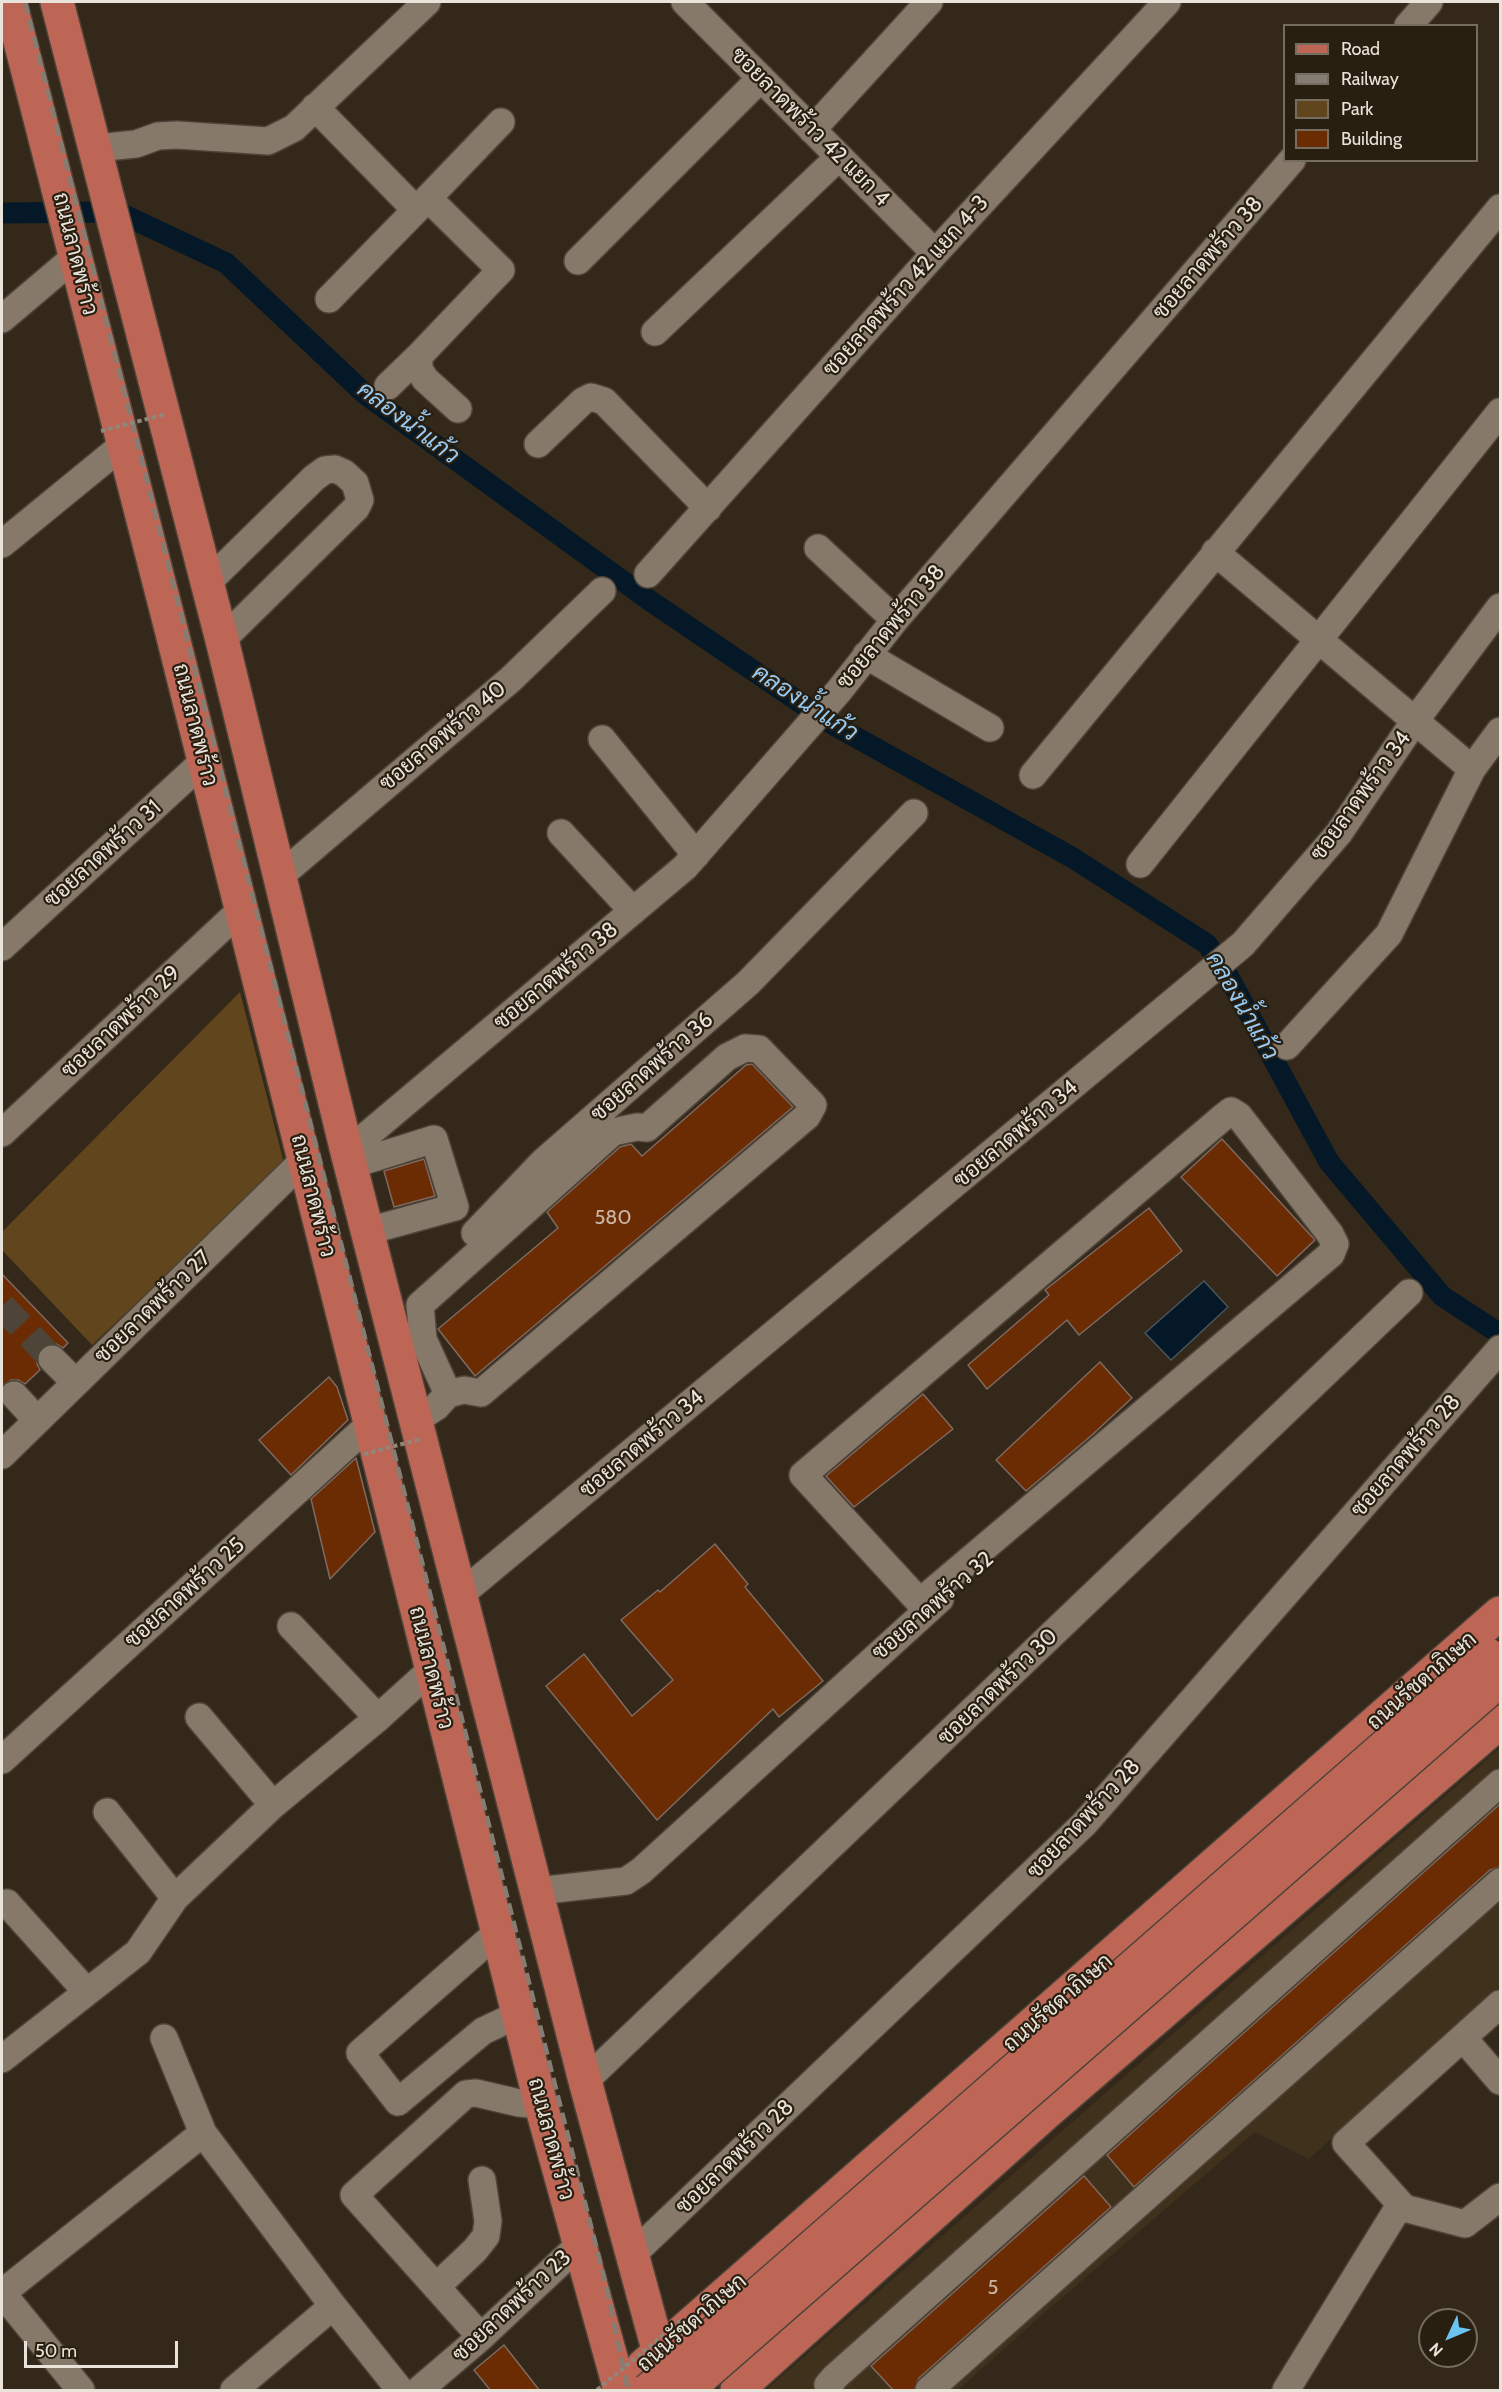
<!DOCTYPE html>
<html>
<head>
<meta charset="utf-8">
<style>
	body { margin:0 }
	#map { position:relative; width:1502px; height:2392px; overflow:hidden; background:#33281a; font-family:Cabin,sans-serif }
	canvas { display:block }
	.frame { position:absolute; inset:0; border:3px solid #eae3da; pointer-events:none }
	.legend { position:absolute; left:1283px; top:24px; width:195px; height:138px; box-sizing:border-box; background:#291f11; border:2px solid #766d61; margin:0; padding:8px 10px; list-style:none; font-size:18px; color:#eae3da }
	.legend li { display:flex; align-items:center; gap:12px; height:30px }
	.legend b { width:30px; border:2px solid #766d61 }
	.north { position:absolute; left:1418px; top:2308px; width:60px; height:60px; box-sizing:border-box; background:#291f11; border:2px solid #766d61; border-radius:50%; rotate:226deg; font-size:16px; font-weight:700; line-height:24px; text-align:center; color:#eae3da }
	.north::after { content:''; display:block; margin:auto; width:21px; height:27px; background:#6ac3f1; clip-path:polygon(50% 0,100% 100%,50% 72%,0 100%) }
	.scale { position:absolute; left:24px; top:2341px; width:154px; height:27px; box-sizing:border-box; border:3px solid #eae3da; border-top:0; padding-left:8px; font-size:18px; line-height:21px; white-space:nowrap; color:#eae3da; -webkit-text-stroke:4px #291f11; paint-order:stroke }
</style>
</head>
<body>
<div id="map">
<canvas width="1502" height="2392"></canvas>
<div class="frame"></div>
<ul class="legend">
<li><b style="height:8px;background:#bd6656"></b>Road</li>
<li><b style="height:8px;background:#867d72"></b>Railway</li>
<li><b style="height:16px;background:#61451c"></b>Park</li>
<li><b style="height:16px;background:#6b2c03"></b>Building</li>
</ul>
<div class="north">N</div>
<div class="scale">50 m</div>
</div>
<script>
const ctx = document.querySelector('canvas').getContext('2d');
ctx.lineJoin = 'round';
function fill(path, color) { ctx.fillStyle = color; ctx.fill(path, 'evenodd'); }
const toPath = rows => new Path2D(rows.map(r => 'M' + r).join(''));
function trace(path, color, width, dash) { ctx.strokeStyle = color; ctx.lineWidth = width; ctx.lineCap = dash ? 'butt' : 'round'; ctx.setLineDash(dash || []); ctx.stroke(path); }
function write(font, color, halo, rows, align = 'center') {
  ctx.font = font + ' Cabin,Sarabun,sans-serif'; ctx.lineWidth = 4.5; ctx.setLineDash([]); ctx.textBaseline = 'middle'; ctx.strokeStyle = halo; ctx.fillStyle = color; for (const [text, x, y, turn = 0] of rows) {
    ctx.save(); ctx.translate(x, y); ctx.rotate((+turn || 0) * Math.PI / 180); ctx.textAlign = isNaN(turn) ? turn : align; if (halo) ctx.strokeText(text, 0, 0); ctx.fillText(text, 0, 0); ctx.restore();
  }
}
const built = toPath([
	[1500,1748,1500,1986,1309,2159,1255,2132,1042,2315,958,2390,766,2390]
]);
const green = toPath([
	[240,992,284,1163,92,1345,2,1250,2,1232]
]);
const water = toPath([
	[1204,1281,1228,1307,1171,1360,1145,1333,1204,1281]
]);
const canal = toPath([
	[2,213,118,212,226,263,365,394,649,600,832,724,1073,858,1207,944,1224,968,1329,1162,1442,1296,1500,1334]
]);
const building = toPath([
	[752,1064,793,1107,475,1376,438,1329,558,1228,547,1212,620,1147,631,1144,642,1156,746,1065,752,1064],
	[1222,1139,1315,1240,1277,1276,1181,1177,1222,1139],
	[424,1159,435,1196,394,1207,384,1171,424,1159],
	[1149,1208,1182,1251,1079,1335,1067,1320,987,1389,968,1365,1049,1295,1045,1290,1149,1208],
	[2,1274,68,1343,63,1348,56,1344,47,1344,41,1348,37,1356,37,1364,40,1370,25,1384,18,1380,11,1380,2,1386,2,1274],
	[1100,1362,1132,1398,1092,1435,1026,1491,996,1460,1100,1362],
	[329,1377,337,1387,348,1420,291,1475,259,1440,329,1377],
	[923,1394,953,1429,854,1507,826,1476,923,1394],
	[356,1458,375,1532,330,1579,311,1499,356,1458],
	[715,1544,748,1584,745,1587,823,1681,779,1717,773,1709,657,1820,546,1686,584,1654,632,1716,673,1680,621,1620,658,1590,660,1592,715,1544],
	[1500,1804,1500,1867,1490,1870,1134,2187,1107,2155,1500,1804],
	[1084,2176,1111,2207,919,2378,914,2391,894,2391,871,2366,1084,2176],
	[504,2345,540,2391,491,2391,474,2370,504,2345]
]);
const minorTunnel = toPath([
	[2,1306,52,1359]
]);
const minor = toPath([
	[685,2,935,253],
	[1408,26,1429,2],
	[315,107,416,210,428,198,501,270,419,356,419,369,425,379,458,409],
	[812,130,929,2],
	[96,148,136,144,158,136,177,135,268,141,294,128,427,2],
	[428,198,501,122],
	[578,261,761,78],
	[329,299,416,210],
	[2,319,75,257],
	[655,332,839,157],
	[388,386,419,356],
	[538,444,583,401,591,397,604,401,708,508],
	[2,544,123,445],
	[818,548,895,620],
	[1215,552,1472,769,1389,934,1287,1046],
	[648,574,935,253,1167,2],
	[206,584,314,478,325,470,335,469,344,473,355,483,360,500,356,508,222,640],
	[866,655,990,728],
	[602,739,696,855],
	[1472,769,1500,731],
	[1033,775,1500,208],
	[561,833,633,911],
	[1140,864,1500,412],
	[280,876,511,679,602,591],
	[2,947,204,761],
	[2,1133,241,910],
	[347,1152,685,867,838,692,895,620,1292,160],
	[351,1165,434,1139,455,1207,368,1231],
	[475,1233,543,1162,748,983,914,813],
	[52,1359,76,1383],
	[14,1395,37,1420],
	[416,1420,436,1407,448,1394,464,1390,481,1393,807,1116,813,1105,759,1049,745,1048,727,1057,647,1128,637,1127,613,1132,420,1305,423,1339,448,1394],
	[2,1455,304,1160],
	[461,1594,1243,944,1339,833,1414,722,1500,607],
	[920,1602,1331,1254,1335,1244,1330,1234,1239,1116,1231,1111,1222,1118,803,1475,927,1610],
	[291,1626,378,1718],
	[199,1717,273,1805],
	[2,1760,369,1425],
	[107,1812,175,1898],
	[537,1891,626,1881,641,1871,940,1599],
	[7,1903,87,1992],
	[498,1932,360,2053,398,2102,483,2031,519,2014],
	[164,2038,203,2133,333,2306,400,2390],
	[1464,2039,1500,2081],
	[2,2059,138,1952,175,1898,273,1805,378,1718,431,1670],
	[585,2081,1409,1293],
	[1404,2208,1346,2143,1500,2004],
	[632,2255,1084,1824,1500,1349],
	[436,2287,475,2250,486,2236,488,2221,482,2180],
	[481,2337,354,2195,466,2094,476,2093,519,2103,541,2105],
	[81,2390,2,2293,203,2133],
	[234,2390,333,2306],
	[419,2390,481,2337,579,2245],
	[830,2390,828,2385,835,2377,1500,1783],
	[929,2390,1500,1882],
	[1286,2390,1395,2213,1404,2208,1465,2224,1500,2197]
]);
const major = toPath([
	[10,2,171,629,541,2105,620,2390],
	[57,2,222,640,347,1152,585,2081,659,2353,666,2390],
	[643,2366,1500,1613],
	[737,2390,1045,2114,1500,1722]
]);
const rail = toPath([
	[25,2,606,2285,628,2390]
]);
const pathBridge = toPath([
	[101,431,166,414],
	[364,1454,421,1439],
	[597,2390,680,2321,681,2325]
]);
const majorBridge = toPath([
	[648,2390,1489,1655],
	[687,2390,1500,1680]
]);
const numberNames = [
	["580",613,1218],
	["5",993,2288]
];
const streetNames = [
	["ซอยลาดพร้าว 42 แยก 4",810,127,45],
	["ถนนลาดพร้าว",75,254,76],
	["ซอยลาดพร้าว 38",1208,258,-49],
	["ซอยลาดพร้าว 42 แยก 4-3",906,286,-48],
	["ซอยลาดพร้าว 38",891,627,-50],
	["ถนนลาดพร้าว",195,725,76],
	["ซอยลาดพร้าว 40",443,736,-40],
	["ซอยลาดพร้าว 34",1361,796,-54],
	["ซอยลาดพร้าว 31",103,854,-42],
	["ซอยลาดพร้าว 38",556,976,-40],
	["ซอยลาดพร้าว 29",121,1022,-43],
	["ซอยลาดพร้าว 36",652,1067,-41],
	["ซอยลาดพร้าว 34",1016,1134,-40],
	["ถนนลาดพร้าว",313,1196,76],
	["ซอยลาดพร้าว 27",153,1307,-44],
	["ซอยลาดพร้าว 34",642,1444,-40],
	["ซอยลาดพร้าว 28",1406,1456,-49],
	["ซอยลาดพร้าว 25",185,1593,-42],
	["ซอยลาดพร้าว 32",933,1606,-41],
	["ถนนลาดพร้าว",431,1668,76],
	["ถนนรัชดาภิเษก",1422,1681,-41],
	["ซอยลาดพร้าว 30",998,1687,-44],
	["ซอยลาดพร้าว 28",1084,1819,-47],
	["ถนนรัชดาภิเษก",1058,2003,-41],
	["ถนนลาดพร้าว",551,2139,75],
	["ซอยลาดพร้าว 28",735,2157,-44],
	["ซอยลาดพร้าว 23",512,2306,-43],
	["ถนนรัชดาภิเษก",692,2323,-41]
];
const waterNames = [
	["คลองน้ำแก้ว",408,423,37],
	["คลองน้ำแก้ว",805,703,33],
	["คลองน้ำแก้ว",1242,1006,60]
];
fill(built, '#40311d');
fill(green, '#61451c');
fill(water, '#041827');
trace(water, '#49555d', 1.5);
trace(canal, '#041827', 21);
fill(building, '#6b2c03');
trace(building, '#7e6a61', 1.5);
trace(minorTunnel, '#4e4437', 27, [27, 14]);
trace(minor, '#4d4338', 30);
trace(major, '#4d4338', 36);
trace(minor, '#867969', 27);
trace(major, '#bd6656', 33);
trace(rail, '#867d72', 4.5, [12, 6]);
trace(majorBridge, '#4d4338', 36, []);
trace(pathBridge, '#90877b', 4, [4.5, 3]);
trace(majorBridge, '#bd6656', 33);
write('20px', '#cab5a4', null, numberNames);
write('22px', '#eae3da', '#291f11', streetNames);
write('italic 24px', '#96caf3', '#291f11', waterNames);
</script>
</body>
</html>
